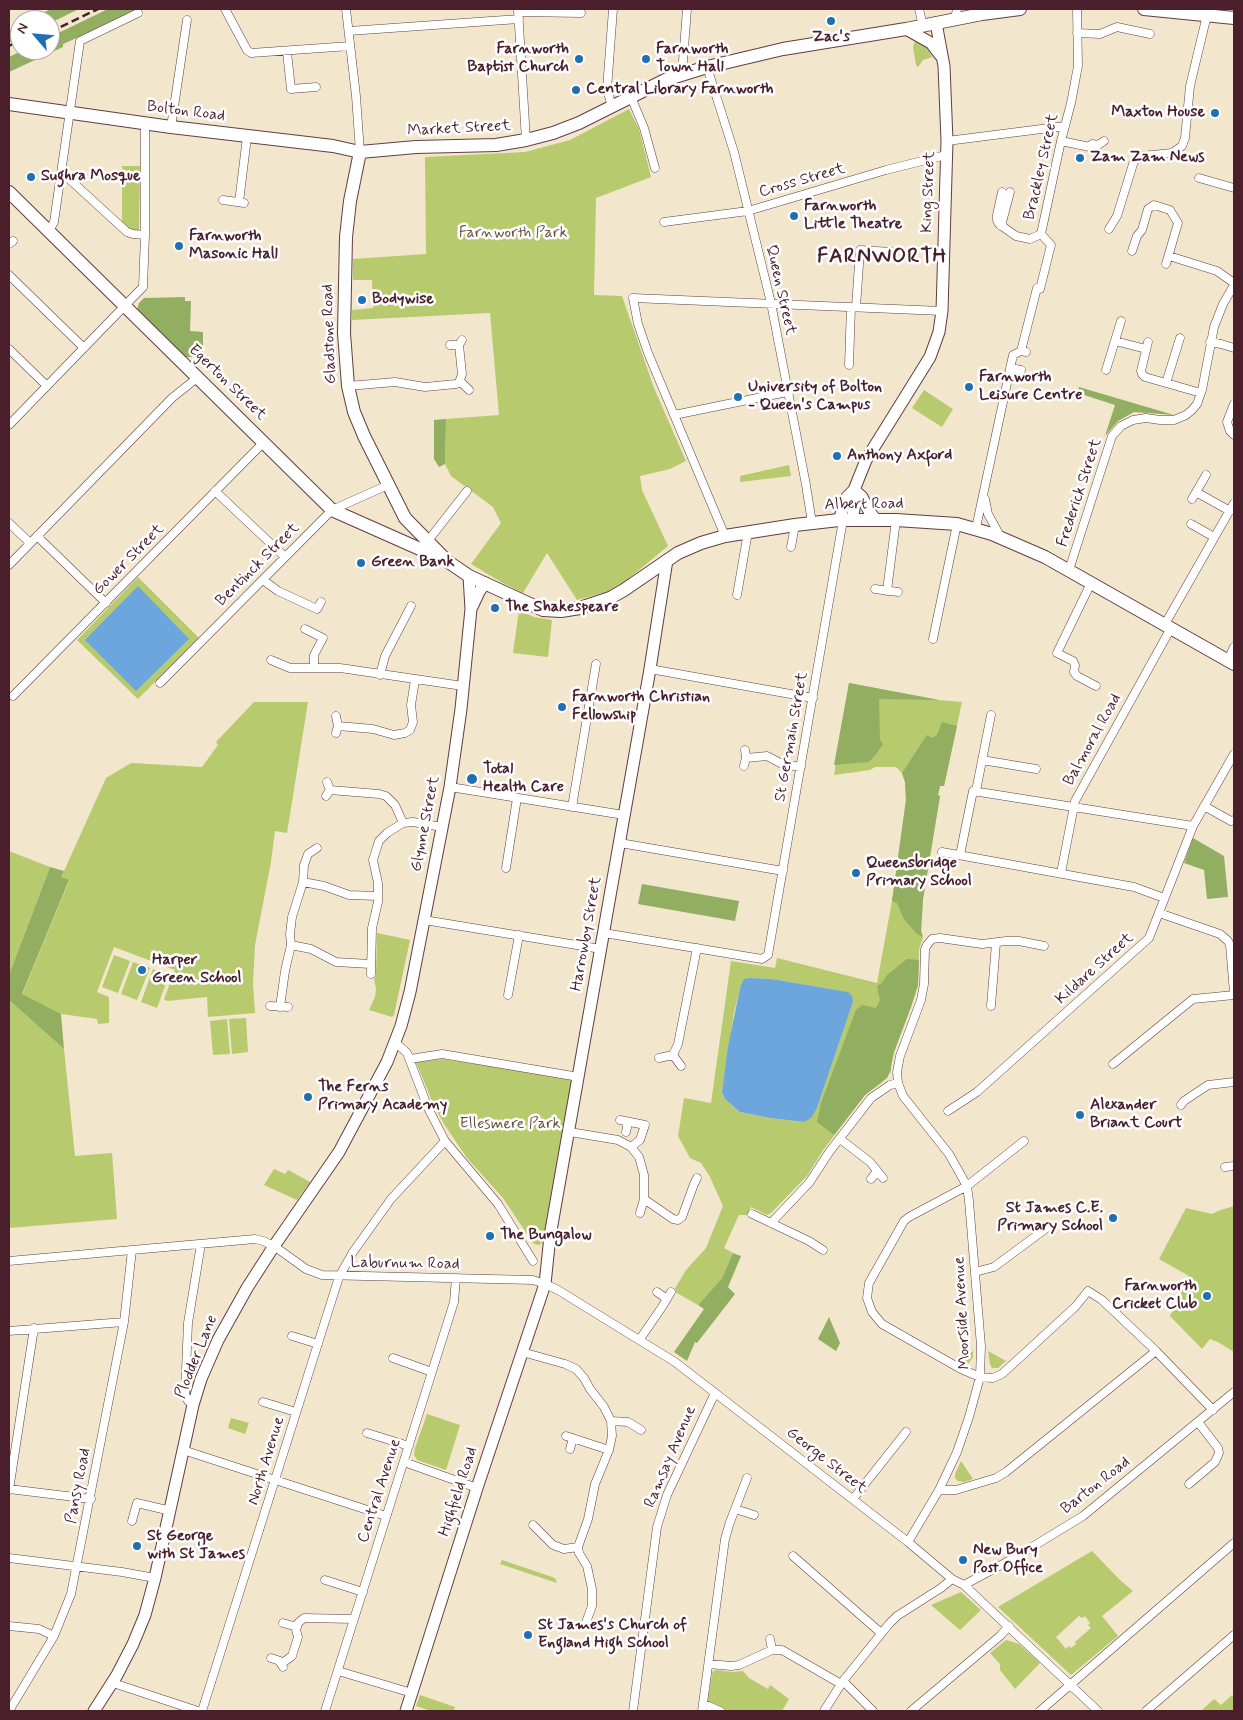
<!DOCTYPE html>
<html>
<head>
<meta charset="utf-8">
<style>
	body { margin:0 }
	#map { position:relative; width:1243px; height:1720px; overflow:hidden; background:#f2e6cd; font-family:Mynerve,sans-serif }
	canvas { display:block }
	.frame { position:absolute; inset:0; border:10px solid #4a1f2b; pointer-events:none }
	.north { position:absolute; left:10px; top:10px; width:50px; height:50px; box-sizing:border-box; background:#fff; border:1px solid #b7a5aa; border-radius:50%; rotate:297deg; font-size:14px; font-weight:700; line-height:20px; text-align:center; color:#4a1f2b }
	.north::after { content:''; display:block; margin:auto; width:18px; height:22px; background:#1f6fb2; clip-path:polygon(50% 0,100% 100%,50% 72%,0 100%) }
</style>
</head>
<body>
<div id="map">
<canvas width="1243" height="1720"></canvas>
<div class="frame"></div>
<div class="north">N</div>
</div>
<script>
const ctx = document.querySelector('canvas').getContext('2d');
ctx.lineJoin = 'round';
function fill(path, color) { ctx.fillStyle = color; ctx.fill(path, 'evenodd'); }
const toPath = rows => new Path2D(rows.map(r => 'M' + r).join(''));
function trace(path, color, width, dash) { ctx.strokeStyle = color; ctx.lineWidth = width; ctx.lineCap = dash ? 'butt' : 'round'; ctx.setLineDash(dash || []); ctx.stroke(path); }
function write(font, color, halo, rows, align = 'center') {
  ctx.font = font + ' Mynerve,sans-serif'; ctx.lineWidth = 5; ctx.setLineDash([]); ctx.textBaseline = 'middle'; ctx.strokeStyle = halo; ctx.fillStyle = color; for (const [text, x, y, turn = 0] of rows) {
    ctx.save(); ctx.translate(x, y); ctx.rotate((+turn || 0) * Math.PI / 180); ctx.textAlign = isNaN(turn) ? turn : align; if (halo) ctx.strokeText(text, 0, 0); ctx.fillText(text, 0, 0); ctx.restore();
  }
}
const green = toPath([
	[915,41,926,47,932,57,923,60,918,67,916,65,913,47],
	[629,109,639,129,651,177,596,198,594,295,622,296,654,388,686,461,670,469,640,476,642,490,668,546,616,589,577,600,547,553,523,593,501,582,471,564,501,523,493,507,451,476,445,464,446,419,499,415,490,313,352,320,352,310,373,308,372,280,353,280,353,259,426,254,425,157,525,152,570,140],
	[122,166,140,166,139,230,133,232,122,222],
	[924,390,953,409,942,427,912,408],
	[789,465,791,476,740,482,740,476],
	[138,577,199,638,138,699,77,640],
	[519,610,534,617,552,620,548,657,513,653],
	[849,683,939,700,962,702,944,786,940,786,938,795,940,796,923,899,921,931,923,937,919,950,918,985,911,1007,894,1052,890,1073,881,1083,865,1095,824,1149,807,1176,771,1213,767,1215,751,1207,747,1215,739,1215,724,1248,733,1253,722,1278,698,1305,677,1293,674,1290,686,1270,706,1248,723,1206,709,1175,701,1163,690,1158,678,1136,684,1098,711,1103,731,961,775,968,777,958,877,983,892,901,906,800,905,782,902,773,896,767,875,767,870,770,834,775],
	[750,978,772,979,847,992,853,1002,817,1108,804,1122,770,1118,740,1112,725,1099,722,1092,734,1013,740,988],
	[254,702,308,702,287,833,275,831,271,862,255,945,253,984,255,1013,208,1017,207,997,167,1001,164,999,175,970,114,947,97,992,109,997,109,1023,98,1024,97,1019,61,1014,22,995,69,881,61,877,64,871,106,778,131,763,202,767,218,745,216,742],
	[9,851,50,867,9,975],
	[377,933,410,940,394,1015,392,1017,369,1010,375,997,376,989,374,979,376,975],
	[114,955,130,961,118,993,102,987],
	[133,962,150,968,137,1000,121,994],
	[153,969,169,975,157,1008,141,1002],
	[9,1000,64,1049,75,1156,112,1153,117,1219,9,1228],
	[246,1018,248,1052,232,1054,229,1019],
	[227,1019,230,1054,213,1055,210,1021],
	[442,1059,573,1079,544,1240,541,1244,537,1245,533,1243,503,1198,467,1158,444,1124,434,1106,416,1062],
	[274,1169,285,1174,288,1170,310,1182,297,1200,264,1185],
	[1234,1206,1234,1352,1218,1342,1210,1339,1202,1349,1170,1316,1189,1276,1159,1259,1186,1208,1212,1214,1218,1211],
	[973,1351,973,1357,969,1363,963,1363,958,1361],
	[988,1351,1006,1361,998,1368,992,1368,990,1364],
	[427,1414,460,1425,446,1470,417,1460,414,1455,415,1448],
	[231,1418,249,1423,245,1434,228,1428],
	[961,1461,973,1479,964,1482,958,1481,955,1478,955,1474],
	[1092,1551,1120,1580,1133,1591,1102,1616,1118,1636,1071,1675,998,1607],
	[1079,1616,1082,1618,1085,1616,1090,1623,1088,1625,1091,1628,1075,1642,1076,1644,1071,1648,1069,1646,1066,1649,1056,1637],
	[502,1560,555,1578,557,1583,500,1564],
	[961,1592,981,1610,960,1630,931,1605],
	[1006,1640,1019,1644,1040,1663,1015,1689,1000,1670,1000,1664,990,1653],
	[716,1670,732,1672,743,1671,749,1678,768,1689,770,1685,789,1699,782,1711,721,1711,709,1703,708,1699,712,1674,713,1671],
	[420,1695,455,1707,454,1711,431,1711,416,1706],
	[1232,1695,1234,1699,1234,1707,1232,1711,1201,1711,1214,1699,1221,1705]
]);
const forest = toPath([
	[51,9,79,9,50,23,50,20,27,20],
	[108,9,142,9,63,44,63,47,9,72,9,57,23,50,50,50,50,37],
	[20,24,20,38,9,43,9,31],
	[185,297,185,301,191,301,190,331,203,332,203,357,182,357,137,310,139,303,144,298],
	[1079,387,1174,415,1134,412,1118,421,1105,436,1115,405,1081,394,1078,390],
	[446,419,445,464,439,467,434,459,434,420],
	[849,683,939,700,879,699,880,740,883,744,876,754,869,762,834,765],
	[942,722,957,726,944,786,940,786,938,795,940,796,923,899,921,931,923,937,917,934,904,919,897,903,892,901,906,800,905,782,902,773,927,735,932,738,937,735],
	[1193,838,1224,856,1228,897,1207,899,1204,870,1184,863],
	[50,867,64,871,61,877,69,880,22,994,61,1014,64,1049,9,1000,9,975],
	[642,884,739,901,735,921,638,904],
	[907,959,919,960,918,985,911,1007,894,1052,891,1065,891,1070,887,1078,865,1095,834,1135,817,1122,821,1103,856,1010,862,1005,876,1008,880,1000,877,986,882,983,887,975],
	[733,1253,741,1256,728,1287,735,1294,697,1343,695,1342,687,1361,674,1352,704,1309,698,1305,722,1278],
	[829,1317,840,1343,836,1351,818,1339]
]);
const water = toPath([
	[138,586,189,639,136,691,85,640],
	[750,978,772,979,848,992,852,996,853,1002,817,1108,811,1118,804,1122,770,1118,740,1112,725,1099,722,1092,728,1047,740,988,744,979]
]);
const street = toPath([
	[225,9,247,50,251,53,350,46],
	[346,9,356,96,360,152],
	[518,9,526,140],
	[919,9,923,26],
	[518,12,581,13],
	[955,19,957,9],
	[349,31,519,19],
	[1077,33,1100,34,1117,27,1150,34],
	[287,52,291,89,316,87],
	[707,67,734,152,771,303,806,485,812,523],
	[682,74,687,9],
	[631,97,644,128,655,168],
	[612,107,607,89,613,9],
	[171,127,187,20],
	[947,141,1065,126],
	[1061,141,1090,147,1092,144,1098,145,1104,141],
	[61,175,67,177,127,232,133,234,145,235],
	[1199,178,1234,188],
	[1002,192,997,215,997,220,999,224,1016,236,1030,239,1041,234],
	[223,200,244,203],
	[239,202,247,137],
	[664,222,748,211,886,170,946,155],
	[1001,226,1010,192],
	[1109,229,1117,216,1134,161,1142,156,1172,153,1182,146,1185,138,1190,86,1207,15],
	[49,231,54,222,80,41,138,13],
	[1041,234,1061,141,1071,103,1078,66,1077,9],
	[9,244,13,241],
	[1132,251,1137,236,1142,230,1148,209,1154,205,1170,210,1178,223,1166,264],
	[1169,256,1217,271,1234,283],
	[9,275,84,348],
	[856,307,860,250,892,252],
	[1115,341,1146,349],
	[1148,342,1141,371,1142,374,1145,377,1201,393],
	[1210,342,1221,344,1234,348],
	[450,345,459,345,462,340],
	[9,349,47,386],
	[1021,351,1037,288,1040,289,1051,245,1041,234],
	[849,365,851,307],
	[1010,368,1021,370],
	[1106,370,1121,321],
	[460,381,469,390],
	[1166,383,1180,338],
	[348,386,395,382,425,387,456,384,459,383,462,374,459,345],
	[1234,404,1227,422,1230,431,1234,435],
	[674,415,787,392],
	[9,425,143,287,145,235,145,123],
	[215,491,285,557],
	[1196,492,1230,511],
	[985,499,988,514,1000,536],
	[1192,499,1206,475],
	[9,523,30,543],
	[1191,524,1214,537],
	[976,528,1013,355,1021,351,1026,352],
	[37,536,106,603],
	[725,536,648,353,638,324,633,298,942,311],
	[427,542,467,491],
	[791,547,795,525],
	[9,565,172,398,197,378],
	[1069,570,1112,436,1121,426,1133,420,1146,418,1160,420,1174,420,1186,415,1192,410,1197,404,1202,390,1214,327,1223,304,1234,285],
	[263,580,278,591,317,609,321,602],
	[1091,583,1057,653,1073,661,1075,665,1074,672,1077,676,1096,686],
	[875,589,898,592],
	[887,591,896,520],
	[737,595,748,532],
	[1165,624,1234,503],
	[305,629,323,638,314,655,314,667],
	[933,639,957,524],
	[271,660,290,668,340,668,463,686],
	[1228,660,1234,647],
	[650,669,813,698],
	[380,675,385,656,411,606],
	[160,683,332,510,388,485],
	[13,696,264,442],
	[338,726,373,729,394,735,405,733,410,730,413,722,411,705,415,680],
	[336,733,338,726,336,716],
	[746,758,767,756,782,764,801,767],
	[982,760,1036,769],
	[744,766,746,758,745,750],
	[450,787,624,815],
	[330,790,379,794,386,796,395,805,403,823],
	[976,791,991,715],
	[326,796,330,790,327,782],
	[1204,806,1231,821,1234,820],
	[572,807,596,664],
	[620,843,783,871],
	[942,852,1134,887,1164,898],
	[960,855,973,791,1193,826],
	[506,868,517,798],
	[1061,873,1075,801,1171,628],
	[303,882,324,886,349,895,378,896],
	[1159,913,1220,934,1228,941,1230,945,1234,993],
	[424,920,601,949],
	[604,933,762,959,768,955,843,520],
	[291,945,311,949,336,962,370,964],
	[371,974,372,928,378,902,378,883,373,860,379,841,387,833,403,823,413,822,442,827],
	[508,995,519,935],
	[270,1006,288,1007],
	[991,1006,996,943],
	[280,1007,285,971,291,945,290,934,292,917,303,882,304,865,308,854,317,848],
	[395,1042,407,1053,428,1108,445,1141,498,1204,533,1261],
	[673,1055,678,1044,697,948],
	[659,1058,673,1055,681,1066],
	[410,1059,442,1054,579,1077],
	[1113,1064,1193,999,1234,995],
	[1181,1105,1184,1101,1208,1085,1234,1082],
	[948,1111,977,1092,1149,938,1193,826,1234,754],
	[620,1120,645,1125,640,1140,631,1147],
	[570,1132,618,1140,631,1147,639,1157,644,1175,644,1199,640,1213],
	[626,1132,628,1122],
	[840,1139,870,1162,883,1178],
	[1024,1141,967,1186,909,1217,904,1221,869,1283,867,1298,872,1312,882,1324,961,1369,980,1377,993,1378,1002,1374,1075,1307,1088,1291,1102,1300,1156,1351,1213,1410],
	[1225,1167,1234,1166],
	[871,1179,877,1171],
	[644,1199,673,1219,678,1220,682,1217,694,1184,697,1178],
	[752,1214,809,1241,823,1250],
	[771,1223,809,1183,830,1151,871,1098,890,1085,898,1083],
	[9,1261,255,1239,263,1241,274,1246,306,1269,322,1275,533,1280,545,1284,558,1290,675,1362,908,1542,952,1579,964,1585,1098,1711],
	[975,1272,994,1267,1048,1227],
	[657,1292,667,1299],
	[9,1331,124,1322],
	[292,1336,318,1344],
	[640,1339,662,1307,671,1292],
	[522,1352,565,1364,576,1369,584,1378,590,1389,604,1407,611,1421,612,1436,609,1450,595,1484,588,1519,578,1547,579,1553,587,1566,592,1589,592,1606,585,1625],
	[393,1358,432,1372],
	[263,1402,296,1412],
	[193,1405,188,1401,185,1394,188,1323,201,1244],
	[611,1421,628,1422,641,1430],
	[367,1433,409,1446],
	[566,1436,609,1450],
	[570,1449,573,1438],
	[183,1450,386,1516],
	[404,1462,477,1488],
	[1189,1484,1215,1462,1219,1453,1218,1448,1198,1422],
	[9,1489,91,1499],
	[9,1490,34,1328],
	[939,1490,956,1490,996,1478,1006,1472,1156,1351],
	[853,1499,906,1432],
	[735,1509,754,1515],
	[132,1521,137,1503,171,1511],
	[533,1525,553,1545,564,1549,578,1547],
	[908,1542,939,1490,957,1452,969,1417,980,1377,981,1346,969,1201,967,1186,949,1154,903,1096,898,1083,897,1072,900,1056,921,1000,924,984,925,949,927,945,932,939,940,938,982,944,1006,941,1019,941,1044,946],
	[793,1556,881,1633],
	[9,1558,122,1572,155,1578],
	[325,1580,363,1592],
	[964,1585,1014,1558,1083,1516,1234,1392],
	[283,1623,297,1627],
	[9,1626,39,1629,54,1636],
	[770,1639,772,1650],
	[271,1658,280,1661,283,1667],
	[281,1664,292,1656,298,1637,296,1630,298,1623,304,1618,354,1619],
	[709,1664,731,1666,739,1665,772,1650,782,1650,841,1684],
	[338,1671,412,1693],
	[843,1681,873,1711],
	[113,1683,198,1711],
	[704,1704,720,1711],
	[9,1711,54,1636,71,1594,124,1322,132,1250],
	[202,1711,339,1277,353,1252,391,1199,445,1141],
	[325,1711,454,1302,456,1278],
	[633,1711,657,1527,667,1495,715,1393],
	[702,1711,725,1539,730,1522,747,1478],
	[824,1711,843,1681,889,1624,897,1616,941,1588,952,1579],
	[911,1711,1000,1636,1009,1626],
	[1040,1711,1234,1543],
	[1146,1711,1234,1635]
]);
const secondary = toPath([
	[906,29,931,43,940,55],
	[854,490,862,497,869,511,876,520],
	[839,520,847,497,854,490,866,460,930,357,939,332,942,311,947,141,944,66,936,23],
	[852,520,856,498,854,490],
	[472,607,479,592,485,583],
	[94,1711,117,1675,133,1644,145,1615,155,1578,193,1405,201,1379,218,1340,247,1288,274,1246,339,1152,387,1062,401,1026,410,992,450,787,461,709,471,609,469,576],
	[406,1711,477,1488,545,1284,550,1236,650,669,667,560]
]);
const primary = toPath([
	[1144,9,1234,18],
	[9,104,171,127,333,146,360,152,416,147,496,145,526,140,553,133,579,123,665,80,707,67,783,49,906,29,982,14,1020,9],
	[360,152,350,201,346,237,344,333,348,386,354,412,364,436,405,518,447,561,469,576,543,610,561,611,580,608,610,598,624,590,678,553,701,543,725,536,795,525,839,520,896,520,957,524,992,534,1045,557,1234,664],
	[9,192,332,510,438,557]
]);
const rail = toPath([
	[50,32,98,9],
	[9,46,20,40]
]);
const markers = [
	[831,21,5,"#1f6fb2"],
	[579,59,5,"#1f6fb2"],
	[646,59,5,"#1f6fb2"],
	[576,90,5,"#1f6fb2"],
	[1215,113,5,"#1f6fb2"],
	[1080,158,5,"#1f6fb2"],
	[31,177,5,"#1f6fb2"],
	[794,216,5,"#1f6fb2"],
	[179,246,5,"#1f6fb2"],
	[362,300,5,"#1f6fb2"],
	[969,387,5,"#1f6fb2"],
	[738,397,5,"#1f6fb2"],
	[837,456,5,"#1f6fb2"],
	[361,563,5,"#1f6fb2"],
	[495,608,5,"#1f6fb2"],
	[562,707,5,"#1f6fb2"],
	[472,779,6,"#1f6fb2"],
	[856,873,5,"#1f6fb2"],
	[142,970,5,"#1f6fb2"],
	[308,1097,5,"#1f6fb2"],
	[1080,1115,5,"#1f6fb2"],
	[1113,1218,5,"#1f6fb2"],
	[490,1236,5,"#1f6fb2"],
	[1207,1296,5,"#1f6fb2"],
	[137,1546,5,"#1f6fb2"],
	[963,1560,5,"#1f6fb2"],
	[528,1635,5,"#1f6fb2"]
];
const poiNames = [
	["Zac's",831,38,"center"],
	["Farnworth",569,50,"right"],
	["Baptist Church",569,68,"right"],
	["Farnworth",656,50],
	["Town Hall",656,68],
	["Central Library Farnworth",586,90],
	["Maxton House",1205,113,"right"],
	["Zam Zam News",1090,158],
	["Sughra Mosque",41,177],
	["Farnworth",804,207],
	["Little Theatre",804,225],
	["Farnworth",189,237],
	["Masonic Hall",189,255],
	["Bodywise",372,300],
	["Farnworth",979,378],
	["Leisure Centre",979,396],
	["University of Bolton",748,388],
	["- Queen's Campus",748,406],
	["Anthony Axford",847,456],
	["Green Bank",371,563],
	["The Shakespeare",505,608],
	["Farnworth Christian",572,698],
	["Fellowship",572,716],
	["Total",483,770],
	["Health Care",483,788],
	["Queensbridge",866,864],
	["Primary School",866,882],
	["Harper",152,961],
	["Green School",152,979],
	["The Ferns",318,1088],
	["Primary Academy",318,1106],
	["Alexander",1090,1106],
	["Briant Court",1090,1124],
	["St James C.E.",1103,1209,"right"],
	["Primary School",1103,1227,"right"],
	["The Bungalow",500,1236],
	["Farnworth",1197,1287,"right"],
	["Cricket Club",1197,1305,"right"],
	["St George",147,1537],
	["with St James",147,1555],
	["New Bury",973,1551],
	["Post Office",973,1569],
	["St James's Church of",538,1626],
	["England High School",538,1644]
];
const streetNames = [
	["Bolton Road",186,112,7],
	["Market Street",459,129,-3],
	["Brackley Street",1042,167,-77],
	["Cross Street",802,181,-16],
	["King Street",929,192,-88],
	["Queen Street",780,290,77],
	["Gladstone Road",330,334,-92],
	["Egerton Street",227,383,44],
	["Frederick Street",1080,493,-72],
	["Albert Road",864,505,-1],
	["Gower Street",129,560,-45],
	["Bentinck Street",258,565,-45],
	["St Germain Street",792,737,-80],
	["Balmoral Road",1093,740,-61],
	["Glynne Street",426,824,-79],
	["Harrowby Street",587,934,-80],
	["Kildare Street",1095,969,-42],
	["Laburnum Road",405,1264,1],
	["Moorside Avenue",963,1313,-93],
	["Plodder Lane",197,1357,-68],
	["Ramsay Avenue",671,1457,-67],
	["North Avenue",267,1461,-73],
	["George Street",826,1461,38],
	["Pansy Road",79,1486,-79],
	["Barton Road",1096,1486,-38],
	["Central Avenue",380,1491,-72],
	["Highfield Road",459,1492,-72]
];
const parkNames = [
	["Farnworth Park",513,234],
	["Ellesmere Park",510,1125]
];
const districtNames = [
	["FARNWORTH",882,258]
];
fill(green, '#b7ca6e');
fill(forest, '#91ae61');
fill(water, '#6ca6dc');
trace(street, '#633d43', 9);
trace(secondary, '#633d43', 13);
trace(primary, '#633d43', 14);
trace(street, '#fff', 8);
trace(secondary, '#fff', 11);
trace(primary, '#fff', 12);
trace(rail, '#4a1f2b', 2.5, [8, 4]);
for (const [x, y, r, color] of markers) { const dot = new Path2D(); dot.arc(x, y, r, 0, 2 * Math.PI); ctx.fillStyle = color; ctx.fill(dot); trace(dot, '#fff', 2); }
write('bold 16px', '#4a1f2b', '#fff', poiNames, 'left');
write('16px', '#4a1f2b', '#fff', streetNames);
write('16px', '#6b523f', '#fff', parkNames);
ctx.letterSpacing = '1px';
write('bold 21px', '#4a1f2b', '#fff', districtNames);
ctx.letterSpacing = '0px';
</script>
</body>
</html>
